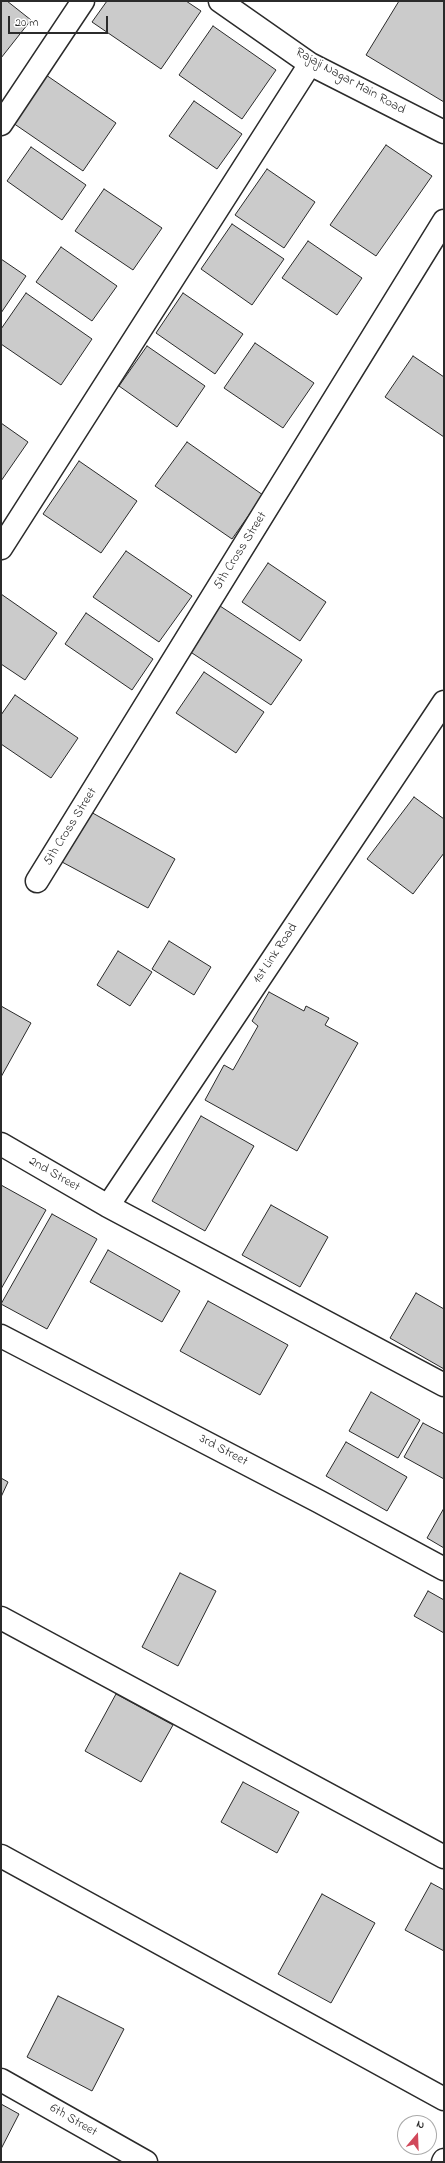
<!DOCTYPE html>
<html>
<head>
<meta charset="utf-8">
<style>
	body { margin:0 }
	#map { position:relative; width:445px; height:2163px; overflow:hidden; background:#fff; font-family:"Indie Flower",sans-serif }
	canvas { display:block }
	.frame { position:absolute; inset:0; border:2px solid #2b2b2b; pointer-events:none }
	.north { position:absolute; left:397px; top:2115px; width:40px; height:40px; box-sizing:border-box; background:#fff; border:1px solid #aaa; border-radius:50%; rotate:19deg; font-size:11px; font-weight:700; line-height:16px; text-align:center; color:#2b2b2b }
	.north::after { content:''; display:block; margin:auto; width:14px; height:18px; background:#d1495b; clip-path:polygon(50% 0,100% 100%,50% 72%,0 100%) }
	.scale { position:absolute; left:8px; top:16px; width:100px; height:18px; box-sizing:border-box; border:2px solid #2b2b2b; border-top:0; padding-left:5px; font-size:12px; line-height:14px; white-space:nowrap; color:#2b2b2b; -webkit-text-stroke:3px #fff; paint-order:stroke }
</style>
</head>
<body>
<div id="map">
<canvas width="445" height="2163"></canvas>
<div class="frame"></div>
<div class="north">N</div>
<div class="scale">20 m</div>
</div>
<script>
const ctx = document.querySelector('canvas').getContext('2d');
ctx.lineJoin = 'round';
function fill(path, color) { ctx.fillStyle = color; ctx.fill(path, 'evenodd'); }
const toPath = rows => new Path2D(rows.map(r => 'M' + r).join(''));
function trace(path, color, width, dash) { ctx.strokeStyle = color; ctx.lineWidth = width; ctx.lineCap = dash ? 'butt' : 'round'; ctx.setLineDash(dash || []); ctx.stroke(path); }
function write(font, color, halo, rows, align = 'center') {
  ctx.font = font + ' "Indie Flower",sans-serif'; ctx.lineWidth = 3; ctx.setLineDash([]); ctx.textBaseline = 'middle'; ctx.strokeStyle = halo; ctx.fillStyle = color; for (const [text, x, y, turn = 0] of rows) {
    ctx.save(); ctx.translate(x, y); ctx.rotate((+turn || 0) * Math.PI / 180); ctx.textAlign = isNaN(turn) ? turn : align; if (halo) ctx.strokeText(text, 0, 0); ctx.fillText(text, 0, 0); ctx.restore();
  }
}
const building = toPath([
	[1,1,7,1,31,20,1,58,1,1],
	[107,1,186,1,201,11,161,69,92,22,107,1],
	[399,1,444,1,444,102,366,55,399,1],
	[213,26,276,70,242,119,179,75,213,26],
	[46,75,116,123,83,171,13,123,46,75],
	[194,101,242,134,217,169,169,136,194,101],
	[386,145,432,176,376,256,330,225,386,145],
	[31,147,86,185,62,220,7,181,31,147],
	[267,169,315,202,284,248,235,215,267,169],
	[104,189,162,228,133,270,75,231,104,189],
	[232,224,284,259,252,305,201,269,232,224],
	[308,241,362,278,337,315,282,278,308,241],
	[61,247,117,286,92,321,36,282,61,247],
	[1,259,26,276,1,313,1,259],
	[26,293,92,339,61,385,1,344,1,329,26,293],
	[183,293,243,334,215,374,156,333,183,293],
	[255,343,314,383,283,428,224,388,255,343],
	[147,346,205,386,177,427,119,386,147,346],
	[413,356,444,377,444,437,385,397,413,356],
	[1,423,28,442,1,481,1,423],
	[187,442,263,495,232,539,155,486,187,442],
	[79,461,137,501,101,553,43,514,79,461],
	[126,551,192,596,159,642,93,597,126,551],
	[268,563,326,602,300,641,242,602,268,563],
	[1,594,57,633,25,680,1,664,1,594],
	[220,606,302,660,271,705,189,651,220,606],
	[86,613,153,659,132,690,65,644,86,613],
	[204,672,264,712,236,753,176,713,204,672],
	[15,695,78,738,51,778,1,744,1,715,15,695],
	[414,797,444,819,444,853,413,894,367,859,414,797],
	[89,811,175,859,148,908,62,862,89,811],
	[169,941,211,967,194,995,152,969,169,941],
	[118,951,152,972,130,1006,97,985,118,951],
	[269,992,304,1011,306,1006,329,1018,325,1025,358,1043,297,1151,205,1100,224,1065,233,1070,258,1026,252,1021,269,992],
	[1,1006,31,1023,1,1077,1,1006],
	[201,1116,254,1146,205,1231,152,1201,201,1116],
	[1,1185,46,1210,1,1289,1,1185],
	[271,1205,328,1237,300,1287,242,1255,271,1205],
	[52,1214,97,1239,47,1329,1,1304,52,1214],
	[108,1250,180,1291,162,1322,90,1282,108,1250],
	[416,1293,444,1309,444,1369,390,1338,416,1293],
	[208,1301,288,1345,260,1395,180,1351,208,1301],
	[371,1392,420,1420,398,1458,349,1431,371,1392],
	[423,1423,444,1434,444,1479,404,1457,423,1423],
	[346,1442,407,1477,387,1511,326,1476,346,1442],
	[1,1478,8,1482,1,1497,1,1478],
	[444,1508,444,1548,427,1538,444,1508],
	[180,1573,216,1591,178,1666,142,1647,180,1573],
	[428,1591,444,1600,444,1633,414,1616,428,1591],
	[116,1694,173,1725,141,1782,85,1751,116,1694],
	[243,1782,299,1812,277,1853,221,1822,243,1782],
	[431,1883,444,1890,444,1951,405,1930,431,1883],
	[322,1894,375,1923,331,2003,278,1974,322,1894],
	[58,1996,124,2029,92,2091,27,2057,58,1996],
	[1,2104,19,2114,1,2149,1,2104]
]);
const minor = toPath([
	[220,1,310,64,444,132],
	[1,124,83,1],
	[1,548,310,64],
	[37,881,444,221],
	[1,1144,108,1206,444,1385],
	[108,1206,444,702],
	[1,1336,318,1501,444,1569],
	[1,1618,444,1857],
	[1,1856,444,2099],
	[1,2080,146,2162],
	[443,2162,444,2160]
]);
const streetNames = [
	["Rajaji Nagar Main Road",350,82,29],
	["5th Cross Street",241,551,-58],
	["5th Cross Street",71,827,-58],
	["1st Link Road",276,954,-56],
	["2nd Street",54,1175,30],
	["3rd Street",223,1451,28],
	["6th Street",73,2121,30]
];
fill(building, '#cbcbcb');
trace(building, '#2b2b2b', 1);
trace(minor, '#2b2b2b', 25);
trace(minor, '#fff', 22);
write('13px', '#2b2b2b', '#fff', streetNames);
</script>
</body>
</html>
